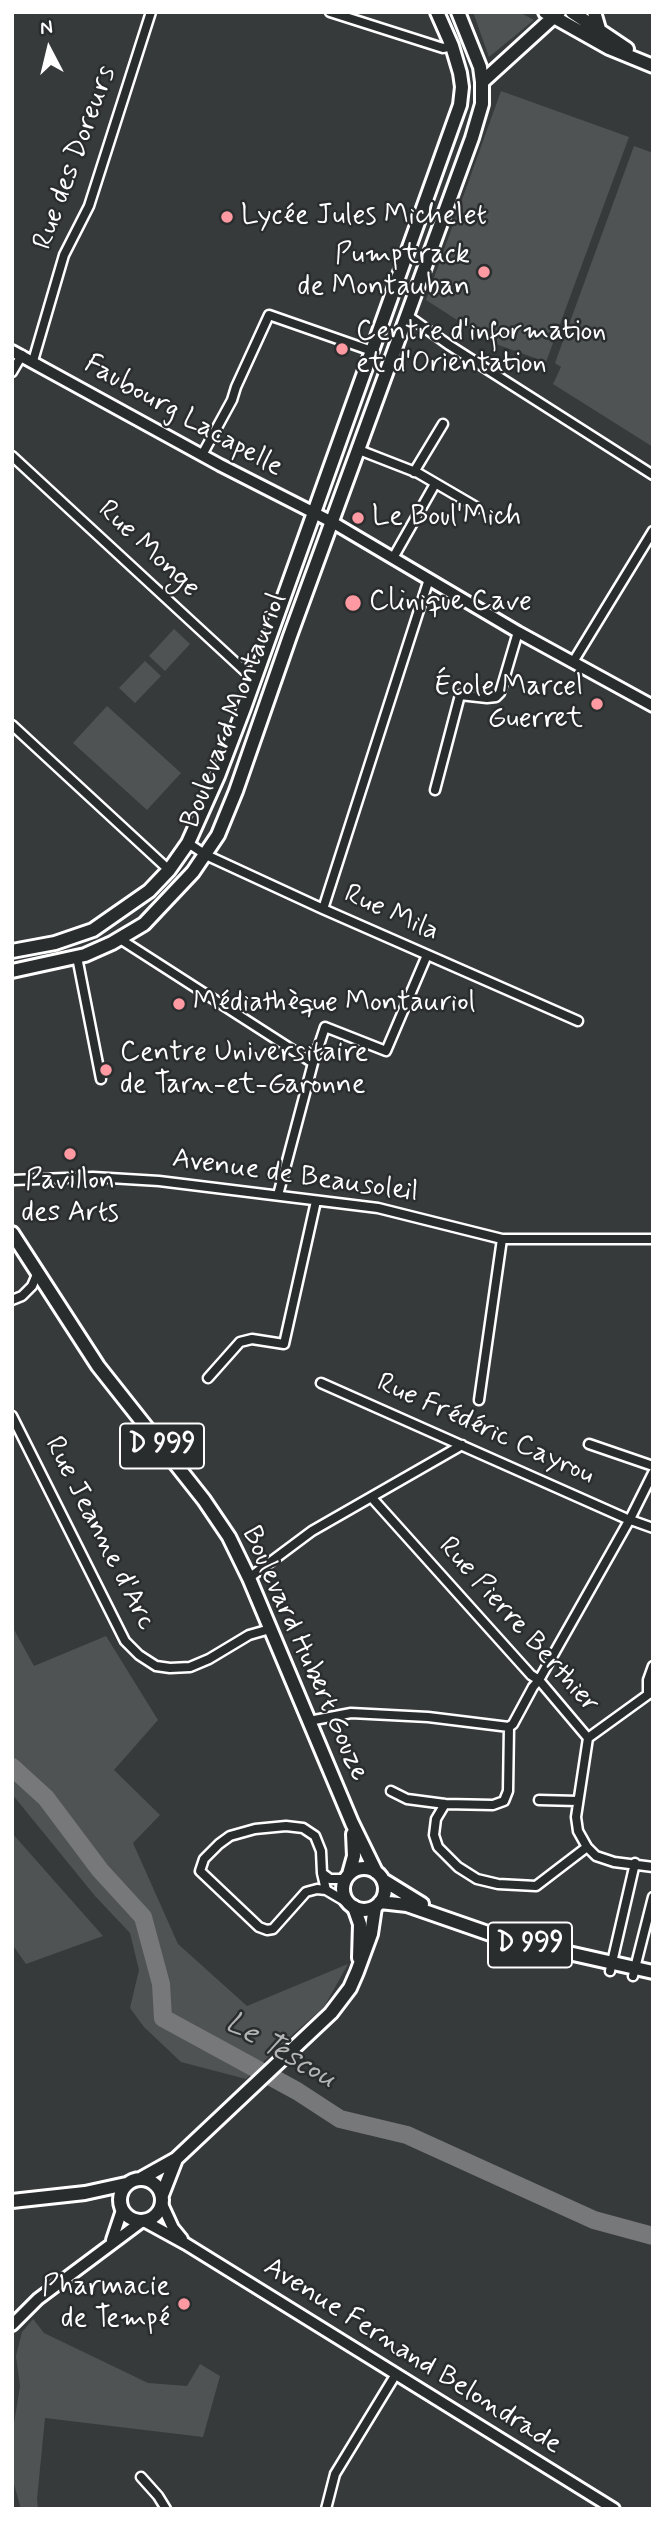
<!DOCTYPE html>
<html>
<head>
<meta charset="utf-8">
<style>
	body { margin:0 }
	#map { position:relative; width:665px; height:2521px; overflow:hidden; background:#373a3b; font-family:Mynerve,sans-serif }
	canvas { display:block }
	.frame { position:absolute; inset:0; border:14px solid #fff; pointer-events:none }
	.north { position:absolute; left:14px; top:14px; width:70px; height:70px; -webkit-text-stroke:5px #2a2d2e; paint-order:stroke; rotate:353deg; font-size:19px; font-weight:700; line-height:28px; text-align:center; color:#fff }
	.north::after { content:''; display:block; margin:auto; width:24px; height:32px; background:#fff; clip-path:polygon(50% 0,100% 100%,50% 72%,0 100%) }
</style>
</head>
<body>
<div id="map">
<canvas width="665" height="2521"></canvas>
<div class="frame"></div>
<div class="north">N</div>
</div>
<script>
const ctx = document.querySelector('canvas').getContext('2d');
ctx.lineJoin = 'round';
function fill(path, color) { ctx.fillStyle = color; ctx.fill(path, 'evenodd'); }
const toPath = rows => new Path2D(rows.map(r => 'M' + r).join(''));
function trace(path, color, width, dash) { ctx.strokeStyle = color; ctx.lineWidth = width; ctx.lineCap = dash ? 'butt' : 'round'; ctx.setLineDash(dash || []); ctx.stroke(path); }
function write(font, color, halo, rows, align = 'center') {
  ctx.font = font + ' Mynerve,sans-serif'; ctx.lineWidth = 5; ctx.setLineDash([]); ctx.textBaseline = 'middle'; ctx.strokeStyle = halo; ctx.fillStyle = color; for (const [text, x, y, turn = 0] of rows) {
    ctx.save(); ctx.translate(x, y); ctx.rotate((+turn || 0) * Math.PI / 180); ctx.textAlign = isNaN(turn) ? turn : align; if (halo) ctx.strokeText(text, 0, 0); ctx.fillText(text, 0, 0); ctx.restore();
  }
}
const green = toPath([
	[473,12,519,12,534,20,489,57],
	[501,91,629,137,546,362,493,343,426,300],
	[634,146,653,153,653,447,553,384,561,367,555,363],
	[174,629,190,644,165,671,149,656],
	[145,661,161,676,135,703,119,688],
	[107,706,181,773,147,810,73,743],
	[12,1626,34,1666,106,1636,158,1720,114,1770,160,1815,133,1843,178,1944,247,2006,348,1964,324,2007,275,2050,246,2079,181,2062,144,2027,130,2008,139,1970,130,1933,95,1896,12,1794],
	[12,1833,103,1936,26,1964,12,1944],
	[33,2319,44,2333,148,2383,187,2386,200,2364,220,2376,203,2437,45,2418,37,2499,38,2509,21,2509,12,2477,12,2436,20,2386,16,2356,22,2332]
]);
const river = toPath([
	[12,1767,46,1798,100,1870,143,1917,161,1984,163,2018,297,2091,340,2119,407,2135,594,2220,653,2236]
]);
const minor = toPath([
	[330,12,443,48,452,46],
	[408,316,449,345,653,475],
	[33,361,64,255,89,206,151,12],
	[12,372,22,355],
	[359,450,418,473,478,508],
	[202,455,232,400,236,387,269,315,372,351],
	[12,456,247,673,255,676],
	[414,472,443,424],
	[393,558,435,484],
	[573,662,653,531],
	[12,725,169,870],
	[435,790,460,695,487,698,496,697,500,693,518,632],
	[188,843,206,855,323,909,578,1021],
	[323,909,429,579],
	[120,939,313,1063],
	[77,957,101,1079],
	[12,1180,93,1177,159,1181,378,1208,502,1239,653,1239],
	[278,1195,313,1063,325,1027,386,1051,427,955],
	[12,1300,22,1296,32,1286,38,1272],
	[208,1378,240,1342,252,1339,284,1344,316,1201],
	[321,1383,625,1518,653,1528],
	[479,1400,502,1239],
	[12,1416,125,1641,139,1655,156,1666,170,1668,190,1667,209,1659,249,1635,270,1629],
	[589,1444,653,1466],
	[372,1498,531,1675,539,1680,588,1738,576,1817,578,1831,587,1847,596,1856,614,1862,653,1867],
	[249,1578,312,1531,462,1445],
	[648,1693,648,1680,653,1666],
	[309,1721,351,1713,428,1717,509,1727,513,1724,533,1687,539,1680,630,1519,653,1473],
	[588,1738,653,1691],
	[391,1791,407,1799,445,1804,493,1805,504,1801,508,1791,509,1727],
	[539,1800,578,1801],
	[445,1804,436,1819,434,1835,438,1847,458,1867,477,1879,498,1884,536,1886,587,1847],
	[322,1873,321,1851,315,1836,303,1828,286,1826,255,1829,230,1836,219,1844,204,1859,200,1871,259,1927,267,1930,273,1929,306,1892,317,1889,326,1890],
	[346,1879,330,1879,322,1873,326,1890,348,1903],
	[610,1971,635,1863],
	[633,1976,653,1897],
	[141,2477,158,2496,166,2509],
	[326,2509,335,2474,396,2374]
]);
const tertiary = toPath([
	[12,351,220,465,332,522,518,632,653,706],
	[162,2204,173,2228,182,2239],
	[144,2221,186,2244,614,2509],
	[112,2240,122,2210],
	[12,2325,38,2299,141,2222]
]);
const secondary = toPath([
	[545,12,609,48,653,66],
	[572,12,627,49],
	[594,12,599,29],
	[482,82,559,12],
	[354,1907,360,1924,359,1958],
	[142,2178,176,2159,331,2013,350,1988,357,1972,371,1934,375,1907],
	'120 2200a21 21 0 1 1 42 0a21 21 0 1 1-42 0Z',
	[162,2195,176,2159],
	[12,2201,85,2193,126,2184]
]);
const primary = toPath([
	[12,951,55,943,93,930,149,891,169,870,188,843,218,776,244,708,460,105,462,87,460,73,452,46,437,12],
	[12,971,85,955,112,943,144,924,193,872,218,835,236,791,290,636,472,138,482,104,482,82,480,67,458,12],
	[12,1233,98,1366,204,1500,229,1537,249,1578,352,1823,376,1872],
	'343 1889a21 21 0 1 1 42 0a21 21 0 1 1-42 0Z',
	[349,1874,354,1856,353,1834],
	[383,1880,422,1904],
	[380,1902,407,1905,502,1938,653,1972]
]);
const markers = [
	[227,217,7,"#ff9aa2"],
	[484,272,7,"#ff9aa2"],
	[342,349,7,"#ff9aa2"],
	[358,518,7,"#ff9aa2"],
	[353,603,9,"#ff9aa2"],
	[597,704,7,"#ff9aa2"],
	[179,1004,7,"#ff9aa2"],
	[106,1070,7,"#ff9aa2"],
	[70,1154,7,"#ff9aa2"],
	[184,2304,7,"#ff9aa2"]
];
const shields = [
	[162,1446,84],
	[530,1945,84]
];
const shieldNames = [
	["D 999",162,1446],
	["D 999",530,1945]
];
const streetNames = [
	["Rue des Doreurs",76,158,-70],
	["Faubourg Lacapelle",183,417,29],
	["Rue Monge",148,550,43],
	["Boulevard Montauriol",235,711,-69],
	["Rue Mila",391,914,24],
	["Avenue de Beausoleil",295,1177,8],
	["Rue Frédéric Cayrou",485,1430,24],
	["Rue Jeanne d'Arc",99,1534,63],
	["Rue Pierre Berthier",518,1626,48],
	["Boulevard Hubert Gouze",304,1654,66],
	["Avenue Fernand Belondrade",412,2357,32]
];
const poiNames = [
	["Lycée Jules Michelet",241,217],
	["Pumptrack",470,256,"right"],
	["de Montauban",470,288,"right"],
	["Centre d'information",356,333],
	["et d'Orientation",356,365],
	["Le Boul'Mich",372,518],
	["Clinique Cave",369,603],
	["École Marcel",583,688,"right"],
	["Guerret",583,720,"right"],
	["Médiathèque Montauriol",193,1004],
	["Centre Universitaire",120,1054],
	["de Tarn-et-Garonne",120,1086],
	["Pavillon",70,1182,"center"],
	["des Arts",70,1214,"center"],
	["Pharmacie",170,2288,"right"],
	["de Tempé",170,2320,"right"]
];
const waterNames = [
	["Le Tescou",280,2052,30]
];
fill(green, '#505354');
trace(river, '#767879', 18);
trace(minor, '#fff', 13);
trace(tertiary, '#fff', 16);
trace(secondary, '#fff', 18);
trace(primary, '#fff', 18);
trace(minor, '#2a2d2e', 8);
trace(tertiary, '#2a2d2e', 10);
trace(secondary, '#2a2d2e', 12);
trace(primary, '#2a2d2e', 12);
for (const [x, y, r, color] of markers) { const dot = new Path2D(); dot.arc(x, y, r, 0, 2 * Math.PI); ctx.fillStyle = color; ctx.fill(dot); trace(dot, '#2a2d2e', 2.5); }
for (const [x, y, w] of shields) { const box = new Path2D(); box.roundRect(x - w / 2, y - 22.5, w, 45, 5); ctx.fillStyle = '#2a2d2e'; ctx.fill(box); trace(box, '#fff', 2); }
write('bold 26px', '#fff', null, shieldNames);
write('28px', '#fff', '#2a2d2e', streetNames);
write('28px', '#fff', '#2a2d2e', poiNames, 'left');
write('italic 30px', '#b4b5b5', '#2a2d2e', waterNames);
</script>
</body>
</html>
